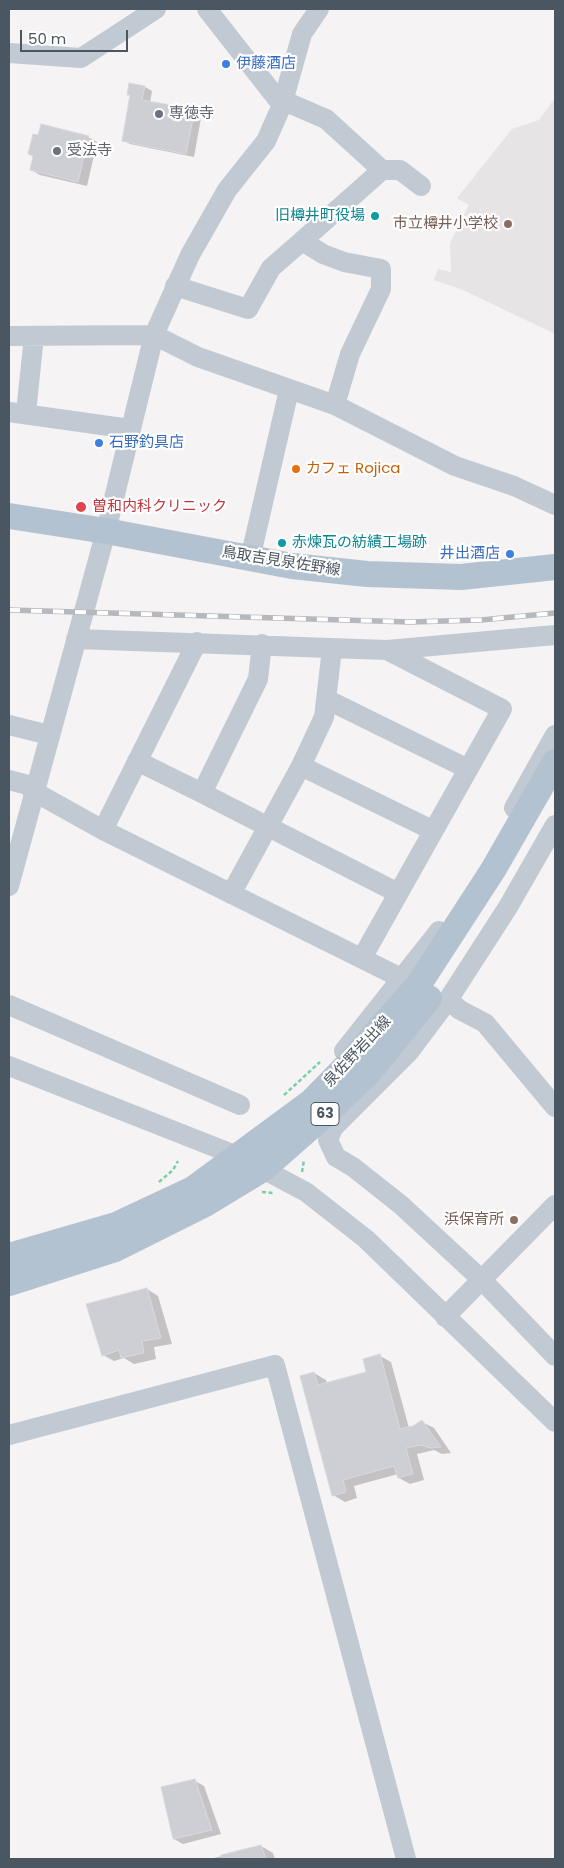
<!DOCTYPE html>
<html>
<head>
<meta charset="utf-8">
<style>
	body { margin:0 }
	#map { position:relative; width:564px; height:1868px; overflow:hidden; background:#f5f3f3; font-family:Poppins,sans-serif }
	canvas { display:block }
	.frame { position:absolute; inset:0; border:10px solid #4a5661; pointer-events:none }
	.scale { position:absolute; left:20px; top:30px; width:108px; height:22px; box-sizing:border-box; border:2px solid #4a5661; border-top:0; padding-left:6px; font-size:15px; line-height:18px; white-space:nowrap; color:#4a5661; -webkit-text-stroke:4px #fff; paint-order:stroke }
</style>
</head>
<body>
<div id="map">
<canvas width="564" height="1868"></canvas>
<div class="frame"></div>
<div class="scale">50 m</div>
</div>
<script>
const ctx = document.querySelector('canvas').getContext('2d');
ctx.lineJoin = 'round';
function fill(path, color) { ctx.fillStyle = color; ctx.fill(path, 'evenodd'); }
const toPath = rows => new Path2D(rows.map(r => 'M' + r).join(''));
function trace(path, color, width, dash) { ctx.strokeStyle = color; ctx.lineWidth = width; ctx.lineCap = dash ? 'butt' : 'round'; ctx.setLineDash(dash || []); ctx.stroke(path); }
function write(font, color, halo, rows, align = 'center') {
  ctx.font = font + ' Poppins,"Noto Sans JP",sans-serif'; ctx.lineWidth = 4.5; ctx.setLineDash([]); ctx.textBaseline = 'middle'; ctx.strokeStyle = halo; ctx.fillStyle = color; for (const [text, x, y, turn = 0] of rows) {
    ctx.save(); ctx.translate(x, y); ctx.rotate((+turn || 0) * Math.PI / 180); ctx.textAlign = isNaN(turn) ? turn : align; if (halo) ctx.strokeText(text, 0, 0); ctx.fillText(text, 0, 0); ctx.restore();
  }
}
const education = toPath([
	[555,98,555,334,463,290,434,280,438,269,451,272,450,243,469,205,457,198,512,129,539,120]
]);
const shadow = toPath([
	[145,87,152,91,150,103,181,109,201,118,194,157,130,144,123,140,131,96,128,94],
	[88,137,97,142,87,186,40,175,31,170],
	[147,1289,158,1296,172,1344,154,1347,156,1359,134,1364,124,1358,114,1361,103,1355],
	[380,1356,391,1362,409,1428,422,1422,434,1428,451,1453,442,1454,434,1450,417,1454,424,1480,410,1484,399,1478,398,1474,354,1486,357,1498,345,1502,333,1495,314,1373,326,1380,327,1384,368,1373],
	[195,1781,204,1786,221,1834,183,1844,174,1839],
	[261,1846,273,1853,275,1859,210,1859]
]);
const building = toPath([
	[129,83,145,86,142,100,182,107,181,110,194,113,186,154,122,141,130,95,127,95,129,83],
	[41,124,89,136,78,182,30,170,33,156,28,154,33,134,38,135,41,124],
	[147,1288,161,1338,142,1341,144,1353,121,1358,119,1350,102,1356,86,1304,147,1288],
	[380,1354,400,1429,413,1426,422,1420,441,1447,430,1448,421,1445,406,1448,413,1474,398,1478,394,1466,343,1480,346,1492,332,1496,300,1376,314,1372,318,1385,366,1372,363,1359,380,1354],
	[195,1779,212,1830,173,1839,161,1787,195,1779],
	[261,1845,266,1859,221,1859,221,1855,261,1845]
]);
const path = toPath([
	[284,1095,320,1062],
	[302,1172,304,1160],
	[159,1182,173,1170,178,1161],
	[262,1192,273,1193]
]);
const minor = toPath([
	[207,9,282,105],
	[9,53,81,58,156,9],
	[282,105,291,104,326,119,382,170],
	[175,286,248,309,271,268,302,241],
	[9,336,154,335,198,357,335,405,455,466,514,486,555,505],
	[335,405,350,354,381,289,381,269,344,262,323,254,302,241,382,170,400,170,421,186],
	[9,412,130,429],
	[26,413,34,336],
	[250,559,289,390],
	[76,639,387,650,555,635],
	[262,644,258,679,202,793,398,893],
	[326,699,468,769],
	[9,725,49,735],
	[137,761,202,793],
	[301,766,432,830],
	[9,780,28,785,33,791,103,830,403,979],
	[514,808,555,735],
	[555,825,508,907,448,1000,409,1052,333,1128,328,1140,336,1157,353,1167,401,1205,481,1279,555,1356],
	[103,830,197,642],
	[9,886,106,531,154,335,190,255,227,190,266,141,282,105,302,34,319,9],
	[231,894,301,766,324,717,332,649],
	[362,958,502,709,387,650],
	[448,1000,460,1010,485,1023,555,1107],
	[9,1005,240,1105],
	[344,1051,439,931],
	[9,1066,240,1157,306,1192,366,1239,555,1422],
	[445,1317,555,1205],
	[9,1435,275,1365,406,1859]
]);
const major = toPath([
	[9,516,106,531,292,566,367,574,461,577,555,567],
	[9,1256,116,1225,193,1189,311,1102,353,1059,419,984,493,870,555,762],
	[9,1283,115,1249,207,1203,263,1169,329,1111,370,1071,429,998]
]);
const rail = toPath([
	[9,610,410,622,481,620,555,613]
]);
const markers = [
	[226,64,5,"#3f7fe0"],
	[159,114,5,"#6b7280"],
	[57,151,5,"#6b7280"],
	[375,216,5,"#0f9aa8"],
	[508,224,5,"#8d6e63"],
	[99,443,5,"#3f7fe0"],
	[296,469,5,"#e8710a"],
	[81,507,6,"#e0444e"],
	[282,543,5,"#0f9aa8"],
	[510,554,5,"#3f7fe0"],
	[514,1220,5,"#8d6e63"]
];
const shields = [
	[325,1114,28]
];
const shieldNames = [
	["63",325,1114]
];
const shopNames = [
	["伊藤酒店",236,64],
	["石野釣具店",109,443],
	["井出酒店",500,554,"right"]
];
const worshipNames = [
	["専徳寺",169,114],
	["受法寺",67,151]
];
const cultureNames = [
	["旧樽井町役場",365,216],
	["赤煉瓦の紡績工場跡",292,543,"left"]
];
const educationNames = [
	["市立樽井小学校",498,224],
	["浜保育所",504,1220]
];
const foodNames = [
	["カフェ Rojica",306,469]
];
const healthNames = [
	["曽和内科クリニック",92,507]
];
const streetNames = [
	["鳥取吉見泉佐野線",281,562,9],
	["泉佐野岩出線",358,1052,-47]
];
fill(education, '#e6e4e5');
fill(shadow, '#0003');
fill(building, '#cdcfd5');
trace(building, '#d7d9de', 1);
trace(path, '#7ad0a6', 2.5, [4, 2.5]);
trace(minor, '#c1cad2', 20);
trace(major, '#b3c2d1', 26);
trace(rail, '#b5b8bd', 5.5);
trace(rail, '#fff', 4, [11]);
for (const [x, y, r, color] of markers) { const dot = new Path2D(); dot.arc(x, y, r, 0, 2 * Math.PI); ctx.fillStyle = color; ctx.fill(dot); trace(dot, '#fff', 2); }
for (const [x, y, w] of shields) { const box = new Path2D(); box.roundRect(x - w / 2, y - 11.5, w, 23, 4); ctx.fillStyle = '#fff'; ctx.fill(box); trace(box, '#4a5661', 1); }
write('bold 14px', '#4a5661', null, shieldNames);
write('15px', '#366cbe', '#fff', shopNames, 'left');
write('15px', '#5b616d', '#fff', worshipNames, 'left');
write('15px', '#0d838f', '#fff', cultureNames, 'right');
write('15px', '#785e54', '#fff', educationNames, 'right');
write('15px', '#c56008', '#fff', foodNames, 'left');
write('15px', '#be3a42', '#fff', healthNames, 'left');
write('15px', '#4a5661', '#fff', streetNames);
</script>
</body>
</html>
